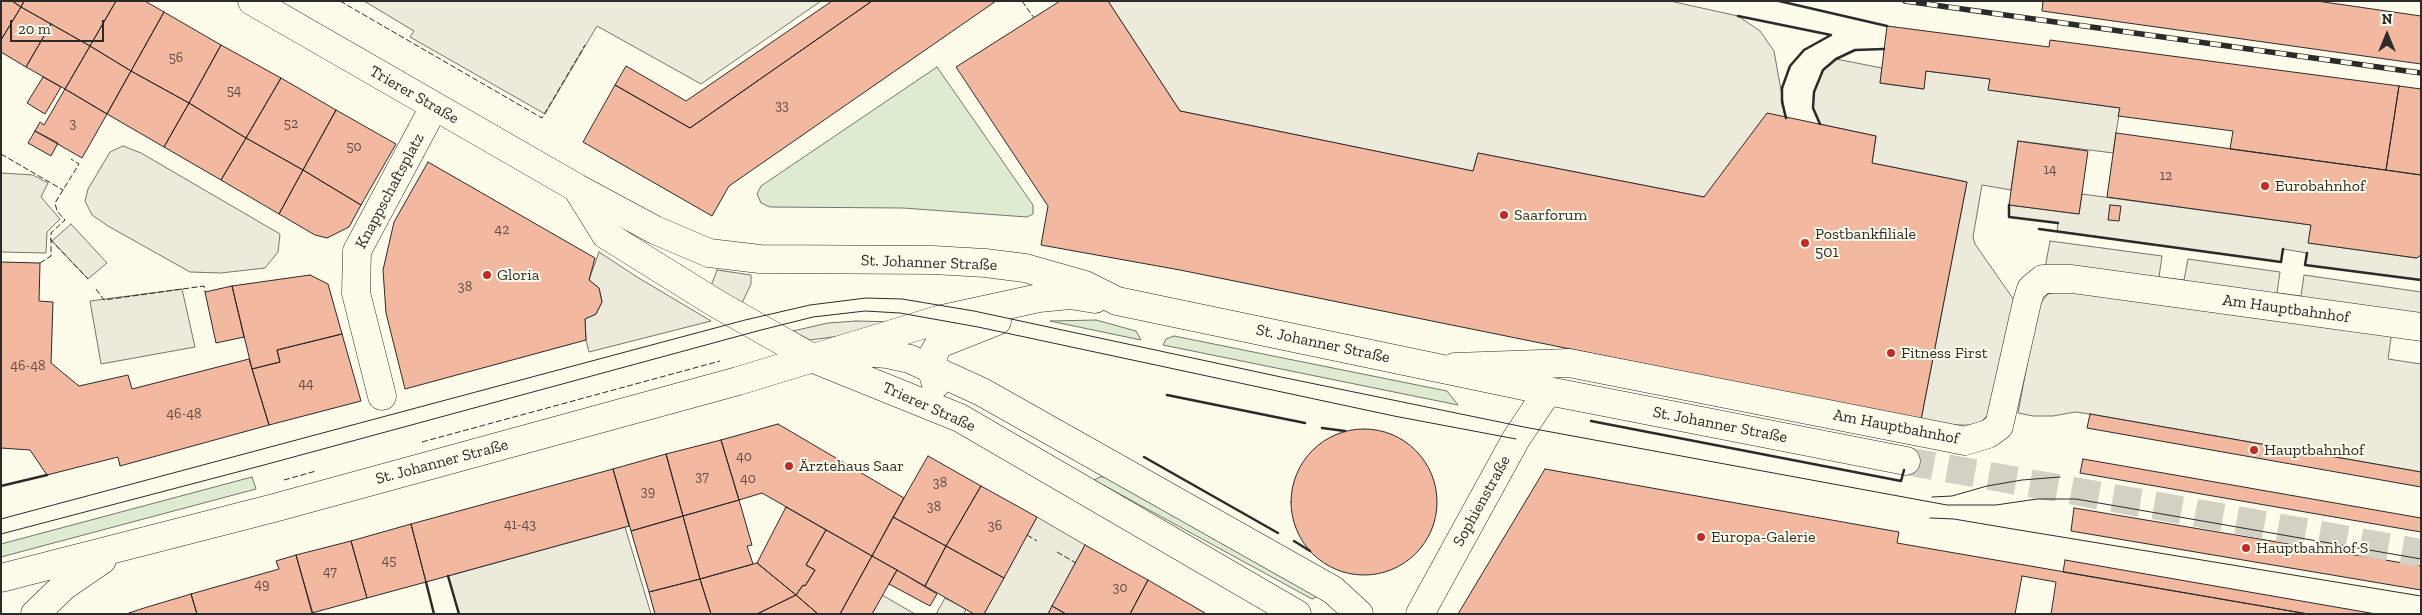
<!DOCTYPE html>
<html>
<head>
<meta charset="utf-8">
<style>
	body { margin:0 }
	#map { position:relative; width:2422px; height:615px; overflow:hidden; background:#fdfbea; font-family:"Zilla Slab",serif }
	canvas { display:block }
	.frame { position:absolute; inset:0; border:2px solid #2b2b2b; pointer-events:none }
	.north { position:absolute; left:2362px; top:10px; width:50px; height:50px; -webkit-text-stroke:4px #fdfbea; paint-order:stroke; rotate:0deg; font-size:14px; font-weight:700; line-height:20px; text-align:center; color:#2b2b2b }
	.north::after { content:''; display:block; margin:auto; width:18px; height:22px; background:#2b2b2b; clip-path:polygon(50% 0,100% 100%,50% 72%,0 100%) }
	.scale { position:absolute; left:10px; top:20px; width:94px; height:22px; box-sizing:border-box; border:2px solid #2b2b2b; border-top:0; padding-left:6px; font-size:15px; line-height:18px; white-space:nowrap; color:#2b2b2b; -webkit-text-stroke:4px #fdfbea; paint-order:stroke }
</style>
</head>
<body>
<div id="map">
<canvas width="2422" height="615"></canvas>
<div class="frame"></div>
<div class="north">N</div>
<div class="scale">20 m</div>
</div>
<script>
const ctx = document.querySelector('canvas').getContext('2d');
ctx.lineJoin = 'round';
function fill(path, color) { ctx.fillStyle = color; ctx.fill(path, 'evenodd'); }
const toPath = rows => new Path2D(rows.map(r => 'M' + r).join(''));
function trace(path, color, width, dash) { ctx.strokeStyle = color; ctx.lineWidth = width; ctx.lineCap = dash ? 'butt' : 'round'; ctx.setLineDash(dash || []); ctx.stroke(path); }
function write(font, color, halo, rows, align = 'center') {
  ctx.font = font + ' "Zilla Slab",serif'; ctx.lineWidth = 4; ctx.setLineDash([]); ctx.textBaseline = 'middle'; ctx.strokeStyle = halo; ctx.fillStyle = color; for (const [text, x, y, turn = 0] of rows) {
    ctx.save(); ctx.translate(x, y); ctx.rotate((+turn || 0) * Math.PI / 180); ctx.textAlign = isNaN(turn) ? turn : align; if (halo) ctx.strokeText(text, 0, 0); ctx.fillText(text, 0, 0); ctx.restore();
  }
}
const green = toPath([
	[937,67,1033,205,1033,214,1027,217,903,208,770,207,761,203,757,194,761,186,937,67],
	[1096,320,1136,331,1141,340,1050,321,1096,320],
	[1174,336,1447,391,1458,405,1163,345,1166,339,1174,336],
	[252,477,256,489,1,557,1,544,252,477],
	[1100,477,1111,477,1315,592,1316,597,1312,599,1094,480,1100,477]
]);
const parking = toPath([
	[364,1,821,1,701,84,597,26,545,114,410,37,414,31,364,1],
	[1108,1,1670,1,1738,16,1760,31,1774,51,1786,118,1704,197,1478,153,1473,171,1180,111,1108,1],
	[1836,59,1882,68,1880,83,1923,89,1926,71,1990,79,1989,90,2120,108,2113,153,2018,141,2011,190,1982,185,1973,237,1975,244,2014,300,1989,414,1981,422,1969,425,1952,425,1921,420,1967,182,1872,163,1876,136,1820,124,1813,108,1814,92,1823,70,1836,59],
	[123,146,141,153,280,234,278,252,265,268,221,273,190,272,108,226,92,215,85,201,88,189,110,152,123,146],
	[1,173,33,175,48,183,41,197,60,219,47,232,46,253,1,252,1,173],
	[2082,194,2311,225,2309,243,2416,258,2421,255,2421,280,2305,265,2307,253,2283,249,2281,262,2057,231,2058,223,2009,217,2009,205,2079,214,2082,194],
	[71,224,107,263,88,279,52,241,71,224],
	[2050,241,2162,256,2159,277,2184,280,2188,259,2280,272,2277,293,2301,296,2304,275,2421,292,2421,327,2393,324,2388,359,2421,364,2421,472,2090,414,2075,412,2053,416,2033,416,2018,413,2036,316,2042,301,2048,294,2059,291,2043,279,2050,241],
	[599,252,637,277,711,321,589,352,586,340,585,319,596,314,602,302,599,288,589,280,599,252],
	[717,270,751,275,751,284,742,303,711,286,717,270],
	[182,289,195,347,101,364,90,301,182,289],
	[856,321,899,322,855,334,810,340,793,331,828,323,856,321],
	[1037,517,1085,545,1048,614,984,614,1037,517],
	[625,527,651,614,459,614,448,576,625,527],
	[882,595,915,614,872,614,882,595],
	[945,598,966,609,964,614,936,614,945,598]
]);
const building = toPath([
	[1,1,12,1,21,7,1,40,1,1],
	[12,1,24,1,21,7,12,1],
	[24,1,116,1,90,46,21,7,24,1],
	[116,1,145,1,164,12,131,71,90,46,116,1],
	[832,1,872,1,690,128,615,85,626,66,686,101,832,1],
	[872,1,996,1,729,186,712,216,583,142,615,85,690,128,872,1],
	[1060,1,1108,1,1180,111,1473,171,1478,153,1704,197,1767,113,1876,136,1872,163,1967,182,1921,420,1180,270,1041,245,1048,206,956,67,1060,1],
	[2043,1,2317,1,2421,16,2421,64,2042,11,2043,1],
	[21,7,51,24,26,67,1,52,1,40,21,7],
	[164,12,221,45,189,103,131,71,164,12],
	[51,24,90,46,65,89,26,67,51,24],
	[1887,26,2049,47,2050,40,2399,86,2386,170,2230,149,2233,131,2118,116,2120,108,1988,90,1990,79,1926,71,1924,89,1880,83,1887,26],
	[221,45,281,78,246,138,189,103,221,45],
	[90,46,131,71,107,114,65,89,90,46],
	[131,71,189,103,164,147,107,114,131,71],
	[43,77,61,87,45,114,27,103,43,77],
	[281,78,336,110,303,170,246,138,281,78],
	[2399,86,2421,89,2421,175,2386,170,2399,86],
	[65,89,107,114,82,158,35,131,40,122,44,125,65,89],
	[189,103,246,138,221,180,164,147,189,103],
	[336,110,396,144,361,205,303,170,336,110],
	[35,131,58,143,51,156,28,143,35,131],
	[2116,133,2421,175,2421,255,2417,258,2308,243,2311,225,2107,197,2116,133],
	[246,138,303,170,279,214,221,180,246,138],
	[2018,141,2088,151,2079,214,2009,205,2018,141],
	[428,162,595,258,589,280,599,288,602,302,596,314,585,319,586,340,405,389,386,313,383,270,394,222,428,162],
	[303,170,361,205,349,227,327,238,315,235,279,214,303,170],
	[2110,205,2121,206,2119,221,2108,220,2110,205],
	[1,262,40,263,39,301,53,302,51,363,79,386,128,375,132,389,249,359,269,425,120,466,118,457,47,475,30,450,1,448,1,262],
	[310,275,328,284,342,334,277,350,280,362,252,369,232,286,310,275],
	[232,286,244,337,216,343,205,292,232,286],
	[342,334,361,401,269,425,252,369,280,362,277,350,342,334],
	[2090,414,2421,472,2421,487,2087,428,2090,414],
	[778,424,904,498,872,556,762,493,739,500,721,440,778,424],
	'1291 502a73 73 0 1 1 146 0a73 73 0 1 1-146 0Z',
	[721,440,739,500,683,516,666,454,721,440],
	[666,454,683,516,631,531,613,469,666,454],
	[928,456,981,486,946,546,893,517,928,456],
	[2083,459,2421,518,2421,532,2080,473,2083,459],
	[613,469,629,526,426,582,411,524,613,469],
	[1545,469,1899,532,1897,543,2308,614,1458,614,1545,469],
	[981,486,1037,517,1004,578,946,546,981,486],
	[739,500,752,545,747,546,753,564,700,579,683,516,739,500],
	[786,507,826,530,806,565,815,570,805,586,803,585,796,595,757,563,786,507],
	[2074,508,2421,566,2421,590,2071,531,2074,508],
	[683,516,700,579,649,592,631,531,683,516],
	[893,517,946,546,925,586,872,556,893,517],
	[411,524,426,582,367,598,351,541,411,524],
	[826,530,872,556,840,614,818,614,796,595,803,585,805,586,815,570,806,565,826,530],
	[351,541,367,598,312,613,296,555,351,541],
	[1085,545,1148,580,1130,614,1066,614,1052,606,1085,545],
	[946,546,1004,578,984,614,974,614,925,586,946,546],
	[296,555,313,614,197,614,191,594,279,569,276,561,296,555],
	[872,556,897,570,889,584,872,614,840,614,872,556],
	[2065,560,2376,614,2308,614,2063,572,2065,560],
	[757,563,796,595,757,614,711,614,700,579,757,563],
	[897,570,937,594,930,606,889,584,897,570],
	[2022,576,2056,582,2051,614,2015,614,2022,576],
	[700,579,711,614,655,614,649,592,700,579],
	[1148,580,1205,613,1205,614,1130,614,1148,580],
	[191,594,197,614,126,614,144,608,191,594],
	[796,595,818,614,757,614,796,595],
	[1052,606,1066,614,1048,614,1052,606]
]);
const majorTunnel = toPath([
	[1906,461,2421,553]
]);
const minor = toPath([
	[1455,367,1569,363,1965,441,1988,434,1999,426,2027,302,2031,289,2043,279,2072,279,2421,327],
	[382,396,356,293,357,251,434,107],
	[1420,614,1516,439,1548,391]
]);
const major = toPath([
	[252,1,577,188,655,230,709,253,760,259,933,260,985,263,1025,268,1085,285,1117,301,1548,391,1906,461],
	[578,190,606,235,717,304,814,359,960,418,1297,614],
	[850,351,887,354,910,359,982,392,1333,590,1359,614],
	[936,384,931,367,934,353,939,344,997,321],
	[1,578,274,508,738,381,938,320,1039,298,1070,295,1095,299],
	[35,614,64,586,102,560]
]);
const tram = toPath([
	[1932,497,1952,496,1987,486,2022,480,2060,477],
	[1930,518,1954,519,2013,529,2421,596],
	[1,519,745,320,810,305,866,298,902,299,974,311,1281,377,1524,427,1947,505,1996,505,2037,499,2076,499,2421,559],
	[1,534,264,465,761,330,813,317,865,311,900,313,978,327,1394,416,1516,439]
]);
const rail = toPath([
	[1905,1,2421,73]
]);
const fence = toPath([
	[340,1,542,118,585,45],
	[1022,1,1034,18],
	[1,154,63,190],
	[50,239,88,279],
	[40,263,51,256,51,233,65,220,57,211,55,203,79,164,71,159],
	[96,289,104,300,204,286,205,292],
	[422,442,720,361],
	[284,480,316,471],
	[1027,535,1037,541],
	[1057,552,1076,563],
	[448,576,459,614]
]);
const wall = toPath([
	[1779,1,1887,26],
	[1738,16,1831,35,1804,50,1790,66,1782,88,1782,102,1786,118],
	[1820,124,1813,108,1814,92,1823,70,1836,59,1855,50,1884,49],
	[2009,205,2009,217,2058,223],
	[2039,229,2281,262,2283,249],
	[2307,253,2305,265,2421,280],
	[1167,395,1305,423],
	[1591,421,1901,481,1904,470],
	[1322,428,1345,431],
	[1144,457,1278,533],
	[1,486,47,475],
	[1294,541,1310,551],
	[448,576,459,614],
	[426,582,434,614]
]);
const markers = [
	[2265,186,5,"#c62828"],
	[1504,215,5,"#c62828"],
	[1805,243,5,"#c62828"],
	[487,275,5,"#c62828"],
	[1891,353,5,"#c62828"],
	[2254,450,5,"#c62828"],
	[789,466,5,"#c62828"],
	[1701,537,5,"#c62828"],
	[2246,548,5,"#c62828"]
];
const numberNames = [
	["56",176,58],
	["54",234,91],
	["33",782,106],
	["3",73,124],
	["52",291,124],
	["50",354,147],
	["14",2050,170],
	["12",2166,176],
	["42",502,230],
	["38",465,287],
	["46-48",28,366],
	["44",306,384],
	["46-48",184,414],
	["40",744,457],
	["37",702,477],
	["40",748,479],
	["38",940,483],
	["39",648,492],
	["38",934,507],
	["41-43",520,525],
	["36",995,526],
	["45",389,561],
	["47",330,572],
	["49",262,585],
	["30",1120,588]
];
const streetNames = [
	["Trierer Straße",414,95,30],
	["Knappschaftsplatz",390,191,-62],
	["St. Johanner Straße",929,263,2],
	["Am Hauptbahnhof",2286,309,8],
	["St. Johanner Straße",1323,344,12],
	["Trierer Straße",929,407,24],
	["St. Johanner Straße",1720,425,11],
	["Am Hauptbahnhof",1896,427,11],
	["St. Johanner Straße",442,462,-15],
	["Sophienstraße",1482,501,-61]
];
const poiNames = [
	["Eurobahnhof",2275,186],
	["Saarforum",1514,215],
	["Postbankfiliale",1815,234],
	["501",1815,252],
	["Gloria",497,275],
	["Fitness First",1901,353],
	["Hauptbahnhof",2264,450],
	["Ärztehaus Saar",799,466],
	["Europa-Galerie",1711,537],
	["Hauptbahnhof S",2256,548]
];
fill(green, '#deebd1');
trace(green, '#74746e', 1);
fill(parking, '#eceadb');
trace(parking, '#74746e', 1);
fill(building, '#f2b8a0');
trace(building, '#2b2b2b', 1);
trace(majorTunnel, '#d3d1c4', 28, [28, 14]);
trace(minor, '#2b2b2b', 29);
trace(major, '#2b2b2b', 29);
trace(minor, '#fdfbea', 28);
trace(major, '#fdfbea', 28);
trace(tram, '#2b2b2b', 1);
trace(rail, '#2b2b2b', 5.5);
trace(rail, '#fdfbea', 4, [11]);
trace(fence, '#2b2b2b', 1, [6, 2.5]);
trace(wall, '#2b2b2b', 2.5);
for (const [x, y, r, color] of markers) { const dot = new Path2D(); dot.arc(x, y, r, 0, 2 * Math.PI); ctx.fillStyle = color; ctx.fill(dot); trace(dot, '#fdfbea', 2); }
write('14px', '#5d4e48', null, numberNames);
write('16px', '#2b2b2b', '#fdfbea', streetNames);
write('16px', '#2b2b2b', '#fdfbea', poiNames, 'left');
</script>
</body>
</html>
